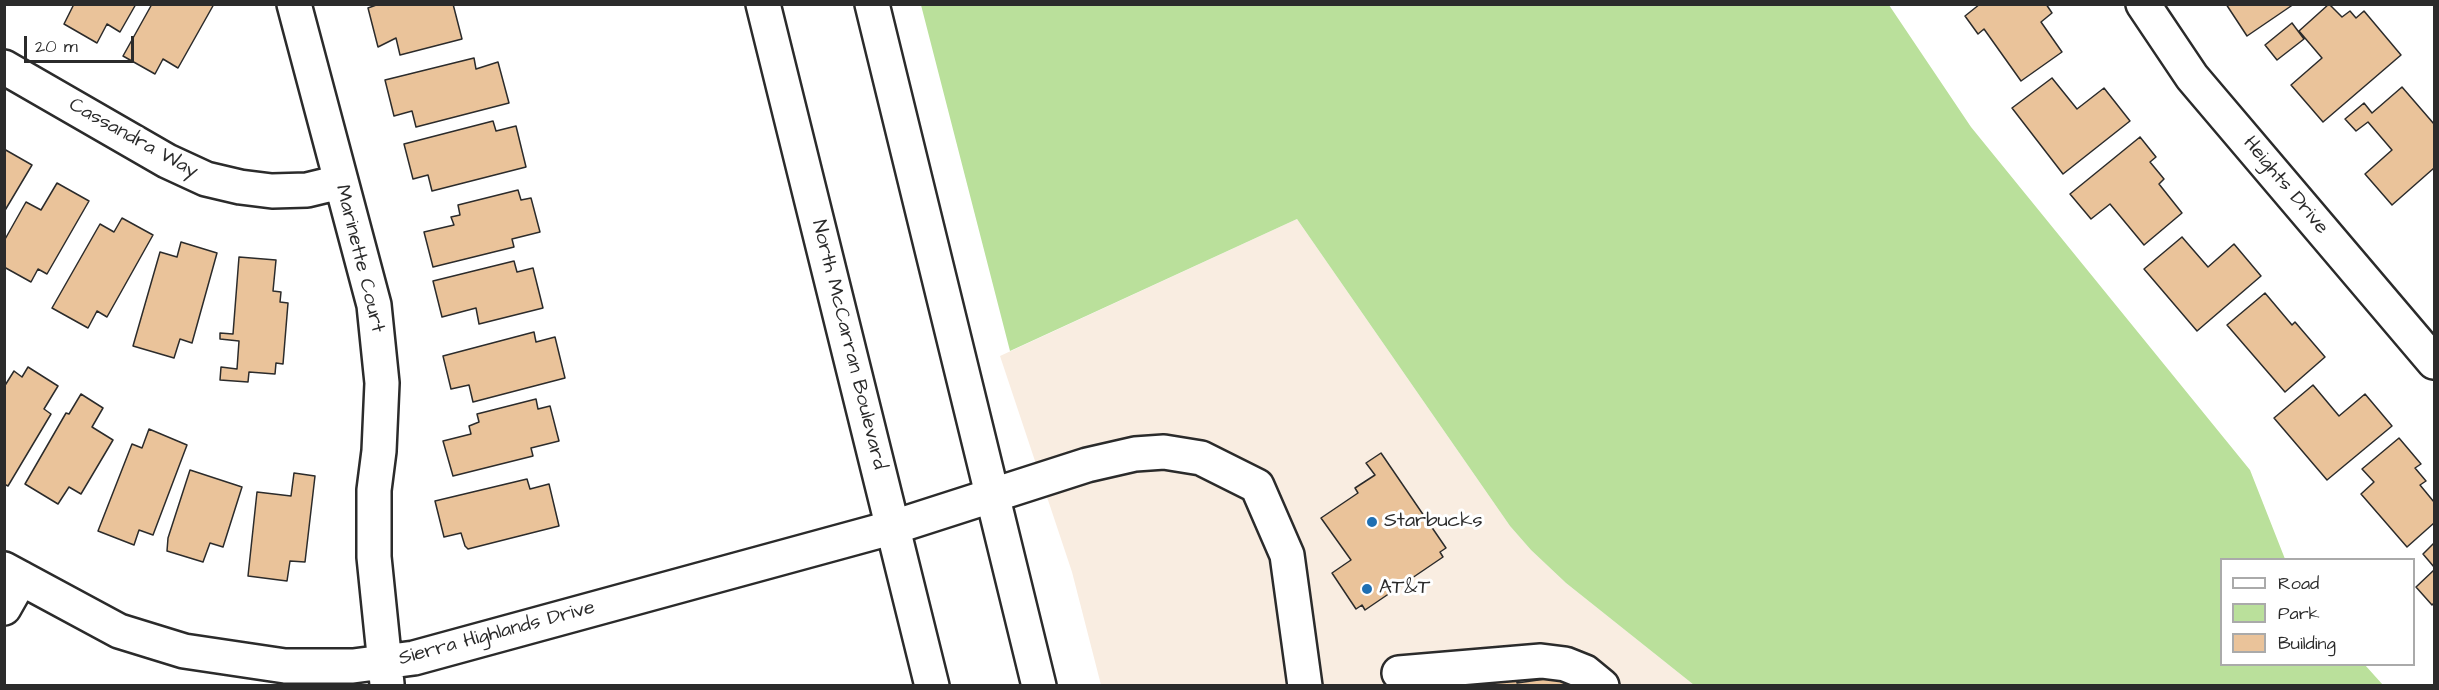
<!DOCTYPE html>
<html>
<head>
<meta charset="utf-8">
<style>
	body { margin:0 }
	#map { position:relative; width:2439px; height:690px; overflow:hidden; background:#fff; font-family:"Architects Daughter",sans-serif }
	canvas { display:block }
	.frame { position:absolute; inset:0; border:6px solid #2b2b2b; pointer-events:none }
	.legend { position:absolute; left:2220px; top:558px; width:195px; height:108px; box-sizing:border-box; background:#fff; border:2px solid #aaa; margin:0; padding:8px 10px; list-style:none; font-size:18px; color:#2b2b2b }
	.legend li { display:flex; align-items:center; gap:12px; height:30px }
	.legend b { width:30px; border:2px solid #aaa }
	.scale { position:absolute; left:24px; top:36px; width:110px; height:27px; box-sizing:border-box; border:3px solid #2b2b2b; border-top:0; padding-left:8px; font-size:18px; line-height:21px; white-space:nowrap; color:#2b2b2b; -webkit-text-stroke:4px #fff; paint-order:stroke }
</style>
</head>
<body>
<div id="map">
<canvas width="2439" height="690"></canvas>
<div class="frame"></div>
<ul class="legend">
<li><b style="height:8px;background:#fff"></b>Road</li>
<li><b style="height:16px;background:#bae09b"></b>Park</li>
<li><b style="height:16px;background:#eac39a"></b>Building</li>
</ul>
<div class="scale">20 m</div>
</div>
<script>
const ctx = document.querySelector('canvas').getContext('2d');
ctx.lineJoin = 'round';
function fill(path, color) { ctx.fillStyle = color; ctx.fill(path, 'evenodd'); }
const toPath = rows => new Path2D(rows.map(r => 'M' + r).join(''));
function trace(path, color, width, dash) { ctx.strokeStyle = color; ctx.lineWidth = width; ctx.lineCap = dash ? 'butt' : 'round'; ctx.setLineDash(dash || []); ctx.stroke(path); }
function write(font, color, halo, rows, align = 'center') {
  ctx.font = font + ' "Architects Daughter",sans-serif'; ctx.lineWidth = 6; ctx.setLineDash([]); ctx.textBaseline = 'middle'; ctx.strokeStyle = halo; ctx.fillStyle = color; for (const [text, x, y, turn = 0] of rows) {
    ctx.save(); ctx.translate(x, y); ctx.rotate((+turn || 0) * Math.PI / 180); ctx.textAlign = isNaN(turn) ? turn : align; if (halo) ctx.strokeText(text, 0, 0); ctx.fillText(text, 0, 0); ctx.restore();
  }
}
const built = toPath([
	[1297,219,1510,526,1531,550,1566,583,1694,685,1101,685,1072,572,1000,356]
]);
const green = toPath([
	[921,5,1889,5,1971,127,2250,470,2285,559,2222,560,2222,664,2365,665,2383,685,1694,685,1566,583,1531,550,1510,526,1297,219,1010,351]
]);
const building = toPath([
	[74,4,136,4,120,32,107,24,97,43,64,24,74,4],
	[152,4,214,4,178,68,163,59,155,74,123,56,152,4],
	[453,4,462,39,400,55,396,38,378,47,368,8,379,4,453,4],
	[1980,4,2046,4,2052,13,2041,22,2062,52,2021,81,1984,29,1978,34,1965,16,1980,4],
	[2226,4,2294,4,2247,36,2226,4],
	[2329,4,2342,17,2350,11,2356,18,2364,11,2401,55,2323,122,2291,85,2322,58,2299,31,2329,4],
	[2292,23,2304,39,2277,60,2265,45,2292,23],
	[474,58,476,69,498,62,509,103,416,127,412,111,394,116,385,80,474,58],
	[2052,78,2077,109,2104,88,2130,121,2063,174,2012,108,2052,78],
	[2402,87,2434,124,2434,168,2392,205,2365,174,2392,150,2368,122,2356,131,2345,119,2364,103,2372,113,2402,87],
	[493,121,496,131,516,126,526,167,432,191,428,175,413,179,404,144,493,121],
	[2140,137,2156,157,2150,162,2164,179,2159,184,2182,213,2144,245,2110,204,2091,219,2070,194,2140,137],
	[4,149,32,165,4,212,4,149],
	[57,183,89,201,47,274,38,269,31,282,4,267,4,241,26,202,41,210,57,183],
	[518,190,521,200,531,198,540,232,512,239,514,247,433,267,424,232,454,225,451,217,460,215,458,205,518,190],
	[122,218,153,235,107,317,97,311,88,328,52,308,100,224,114,232,122,218],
	[2182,237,2208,267,2234,244,2261,276,2197,331,2144,269,2182,237],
	[181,242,217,253,192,343,180,339,174,358,133,346,160,252,177,257,181,242],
	[239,257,276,260,273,291,281,292,280,302,288,303,283,364,276,363,275,374,249,372,248,382,220,380,221,367,237,369,239,341,220,339,220,333,233,334,239,257],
	[514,261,517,272,533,268,543,308,479,324,476,308,442,317,433,281,514,261],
	[2265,293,2292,325,2295,322,2325,357,2285,392,2227,325,2265,293],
	[534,332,536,342,555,337,565,378,473,402,469,385,451,389,443,356,534,332],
	[28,367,58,386,44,409,51,414,8,486,4,484,4,387,14,371,22,377,28,367],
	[2313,385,2339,416,2365,394,2392,426,2327,480,2274,418,2313,385],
	[81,394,103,408,92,427,113,440,81,494,69,487,58,504,25,484,66,413,69,414,81,394],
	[536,399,538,409,550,406,559,441,531,448,533,456,453,476,443,441,471,434,469,426,479,422,477,414,536,399],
	[149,429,187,445,153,535,139,530,134,545,98,531,132,444,142,448,149,429],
	[2399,438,2421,464,2415,468,2426,481,2420,485,2434,502,2434,523,2407,547,2361,494,2374,482,2362,469,2399,438],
	[1381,453,1446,548,1440,552,1443,557,1365,610,1362,605,1356,609,1332,573,1351,560,1321,518,1358,493,1355,488,1375,475,1366,463,1381,453],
	[190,470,242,487,223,547,210,543,203,562,167,551,168,538,190,470],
	[294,473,315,476,305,562,290,561,287,581,248,576,257,492,291,496,294,473],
	[527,479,530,489,549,484,559,526,468,549,465,546,461,533,444,537,435,501,527,479],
	[2434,543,2434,567,2423,554,2434,543],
	[2434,570,2434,603,2432,605,2416,587,2434,570],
	[1516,672,1517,683,1574,675,1575,686,1464,685,1483,683,1483,680,1516,672]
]);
const minor = toPath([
	[294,4,374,305,382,383,379,451,374,490,374,557,387,684],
	[2143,4,2192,77,2434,362],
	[4,67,167,161,206,179,240,187,272,191,307,190,340,182],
	[4,569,119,631,184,651,285,666,353,666,414,658,894,527,1087,465,1135,454,1164,452,1201,458,1257,486,1287,555,1305,686],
	[4,608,21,578],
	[1399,673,1541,661,1565,664,1585,672,1602,686]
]);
const major = toPath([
	[763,4,932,686],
	[872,4,1039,686]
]);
const markers = [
	[1372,522,6,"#1f6fb2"],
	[1367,589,6,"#1f6fb2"]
];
const streetNames = [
	["Cassandra Way",133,139,29],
	["Heights Drive",2285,186,50],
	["Marinette Court",359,259,76],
	["North McCarran Boulevard",848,345,76],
	["Sierra Highlands Drive",497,634,-15]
];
const poiNames = [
	["Starbucks",1384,522],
	["AT&T",1379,589]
];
fill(built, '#f9ede1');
fill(green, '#bae09b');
fill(building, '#eac39a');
trace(building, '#2b2b2b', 1.5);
trace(minor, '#2b2b2b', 38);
trace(major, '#2b2b2b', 38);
trace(minor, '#fff', 33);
trace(major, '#fff', 33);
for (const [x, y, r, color] of markers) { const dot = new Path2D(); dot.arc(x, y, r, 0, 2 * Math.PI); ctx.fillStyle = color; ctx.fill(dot); trace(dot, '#fff', 2); }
write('20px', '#2b2b2b', '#fff', streetNames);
write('20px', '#2b2b2b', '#fff', poiNames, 'left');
</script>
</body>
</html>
